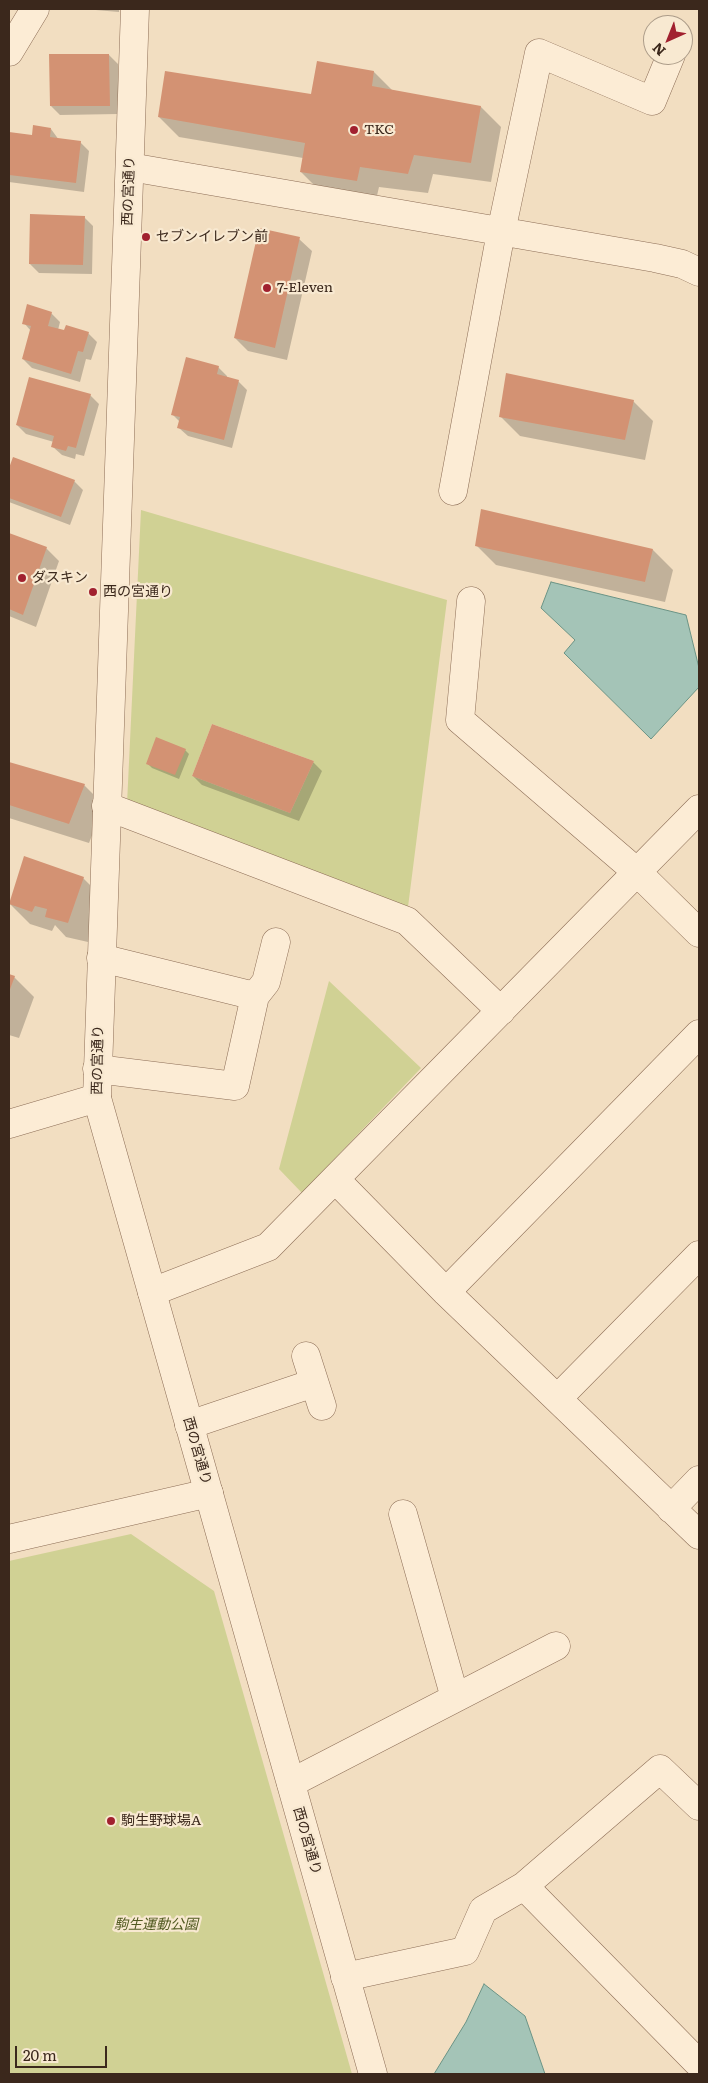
<!DOCTYPE html>
<html>
<head>
<meta charset="utf-8">
<style>
	body { margin:0 }
	#map { position:relative; width:708px; height:2083px; overflow:hidden; background:#f2dec1; font-family:Literata,serif }
	canvas { display:block }
	.frame { position:absolute; inset:0; border:10px solid #3b281c; pointer-events:none }
	.north { position:absolute; left:643px; top:15px; width:50px; height:50px; box-sizing:border-box; background:#f8e9d1; border:1px solid #ac9c89; border-radius:50%; rotate:224deg; font-size:14px; font-weight:700; line-height:20px; text-align:center; color:#3b281c }
	.north::after { content:''; display:block; margin:auto; width:18px; height:22px; background:#a1212f; clip-path:polygon(50% 0,100% 100%,50% 72%,0 100%) }
	.scale { position:absolute; left:15px; top:2046px; width:92px; height:22px; box-sizing:border-box; border:2px solid #3b281c; border-top:0; padding-left:6px; font-size:15px; line-height:18px; white-space:nowrap; color:#3b281c; -webkit-text-stroke:4px #f8e9d1; paint-order:stroke }
</style>
</head>
<body>
<div id="map">
<canvas width="708" height="2083"></canvas>
<div class="frame"></div>
<div class="north">N</div>
<div class="scale">20 m</div>
</div>
<script>
const ctx = document.querySelector('canvas').getContext('2d');
ctx.lineJoin = 'round';
function fill(path, color) { ctx.fillStyle = color; ctx.fill(path, 'evenodd'); }
const toPath = rows => new Path2D(rows.map(r => 'M' + r).join(''));
function trace(path, color, width, dash) { ctx.strokeStyle = color; ctx.lineWidth = width; ctx.lineCap = dash ? 'butt' : 'round'; ctx.setLineDash(dash || []); ctx.stroke(path); }
function write(font, color, halo, rows, align = 'center') {
  ctx.font = font + ' Literata,"Noto Sans JP",serif'; ctx.lineWidth = 4.5; ctx.setLineDash([]); ctx.textBaseline = 'middle'; ctx.strokeStyle = halo; ctx.fillStyle = color; for (const [text, x, y, turn = 0] of rows) {
    ctx.save(); ctx.translate(x, y); ctx.rotate((+turn || 0) * Math.PI / 180); ctx.textAlign = isNaN(turn) ? turn : align; if (halo) ctx.strokeText(text, 0, 0); ctx.fillText(text, 0, 0); ctx.restore();
  }
}
const green = toPath([
	[141,510,447,600,408,907,127,804],
	[212,724,314,761,290,813,192,776],
	[329,981,421,1068,302,1193,279,1169],
	[131,1534,214,1591,352,2074,9,2074,9,1561]
]);
const water = toPath([
	[551,582,686,615,699,668,699,687,651,739,564,653,575,640,541,608,551,582],
	[484,1984,525,2016,545,2074,434,2074,466,2022,484,1984]
]);
const shadow = toPath([
	[84,9,119,9,119,12],
	[109,55,118,64,118,114,60,115,51,106],
	[318,63,374,72,393,91,481,107,501,127,491,182,433,174,428,193,379,187,376,200,321,192,301,172,303,158,179,137,159,117,312,95],
	[51,129,59,140,80,142,89,151,84,192,9,182,9,133,33,136],
	[84,217,93,226,92,274,39,273,30,264],
	[299,239,312,251,287,360,248,351,235,338],
	[51,313,60,322,58,330,88,333,97,342,91,360,86,359,80,382,32,368,23,359,31,331,24,323],
	[218,367,227,376,227,378,238,381,247,390,232,448,188,436,179,428,180,422,172,414],
	[90,395,99,404,84,456,76,454,75,459,62,455,53,447,54,442,26,434,17,425],
	[633,401,653,421,645,460,520,436,500,416],
	[14,459,74,481,83,490,70,525,9,502,9,472],
	[482,511,653,550,673,570,665,602,496,565,476,545],
	[9,534,46,548,59,561,36,627,9,616],
	[185,750,189,754,179,779,152,768,148,764],
	[313,762,322,771,299,821,202,785,193,776],
	[9,764,84,785,104,805,89,843,9,818],
	[83,878,103,898,88,942,66,937,55,925,52,931,30,924,10,904],
	[9,976,14,977,34,997,19,1038,9,1035]
]);
const building = toPath([
	[49,54,109,54,110,106,50,106],
	[317,61,374,71,372,86,481,106,471,163,414,155,408,174,360,167,357,181,300,172,305,143,158,117,165,71,311,94],
	[33,125,51,128,50,137,81,141,76,183,9,175,9,132,32,135],
	[30,214,85,216,83,265,29,264],
	[259,228,300,237,275,348,234,338],
	[27,304,52,312,48,326,64,330,66,325,89,332,83,352,78,351,71,374,22,359,31,326,22,324],
	[186,357,219,366,217,374,239,380,224,440,177,428,180,417,171,415],
	[506,373,634,400,625,440,499,417],
	[29,377,91,394,76,448,68,446,66,451,51,447,54,436,16,425],
	[13,457,75,480,61,517,9,498,9,468],
	[481,509,653,549,645,582,475,546],
	[9,533,47,547,23,615,9,609],
	[212,724,314,761,290,813,192,776],
	[156,737,186,749,175,775,146,764],
	[9,762,85,784,69,824,9,805],
	[24,856,84,877,68,923,45,917,47,909,35,906,32,912,9,904],
	[9,974,15,976,9,992]
]);
const minor = toPath([
	[9,52,35,9],
	[130,167,655,258,682,264,699,272],
	[453,491,501,232,539,53,652,101,671,55],
	[471,601,460,720,637,872,699,933],
	[106,806,407,921,501,1011],
	[255,996,266,982,276,942],
	[97,1069,235,1086,255,996,101,958],
	[9,1124,97,1098],
	[335,1179,446,1292,699,1535],
	[152,1292,268,1247,699,809],
	[446,1292,699,1034],
	[306,1356,322,1406],
	[558,1398,699,1255],
	[189,1425,314,1383],
	[671,1509,699,1480],
	[403,1514,455,1698],
	[9,1539,209,1493],
	[291,1783,556,1646],
	[524,1886,697,2062,699,2060],
	[345,1977,465,1951,483,1910,524,1886,660,1769,699,1806]
]);
const tertiary = toPath([
	[135,9,97,1098,373,2074]
]);
const markers = [
	[354,130,5,"#a1212f"],
	[146,237,5,"#a1212f"],
	[267,288,5,"#a1212f"],
	[22,578,5,"#a1212f"],
	[93,592,5,"#a1212f"],
	[111,1821,5,"#a1212f"]
];
const poiNames = [
	["TKC",364,130],
	["セブンイレブン前",156,237],
	["7-Eleven",277,288],
	["ダスキン",32,578],
	["西の宮通り",103,592],
	["駒生野球場A",121,1821]
];
const streetNames = [
	["西の宮通り",129,191,-88],
	["西の宮通り",98,1060,-89],
	["西の宮通り",197,1451,74],
	["西の宮通り",307,1841,74]
];
const parkNames = [
	["駒生運動公園",156,1925]
];
fill(green, '#d0d194');
fill(water, '#a4c4b7');
trace(water, '#6a9385', 1);
fill(shadow, '#0003');
fill(building, '#d39273');
trace(minor, '#8d6e57', 29);
trace(tertiary, '#8d6e57', 29);
trace(minor, '#fcecd5', 28);
trace(tertiary, '#fcecd5', 28);
for (const [x, y, r, color] of markers) { const dot = new Path2D(); dot.arc(x, y, r, 0, 2 * Math.PI); ctx.fillStyle = color; ctx.fill(dot); trace(dot, '#f8e9d1', 2); }
write('14px', '#3b281c', '#f8e9d1', poiNames, 'left');
write('14px', '#3b281c', '#f8e9d1', streetNames);
write('italic 14px', '#515a21', '#f8e9d1', parkNames);
</script>
</body>
</html>
